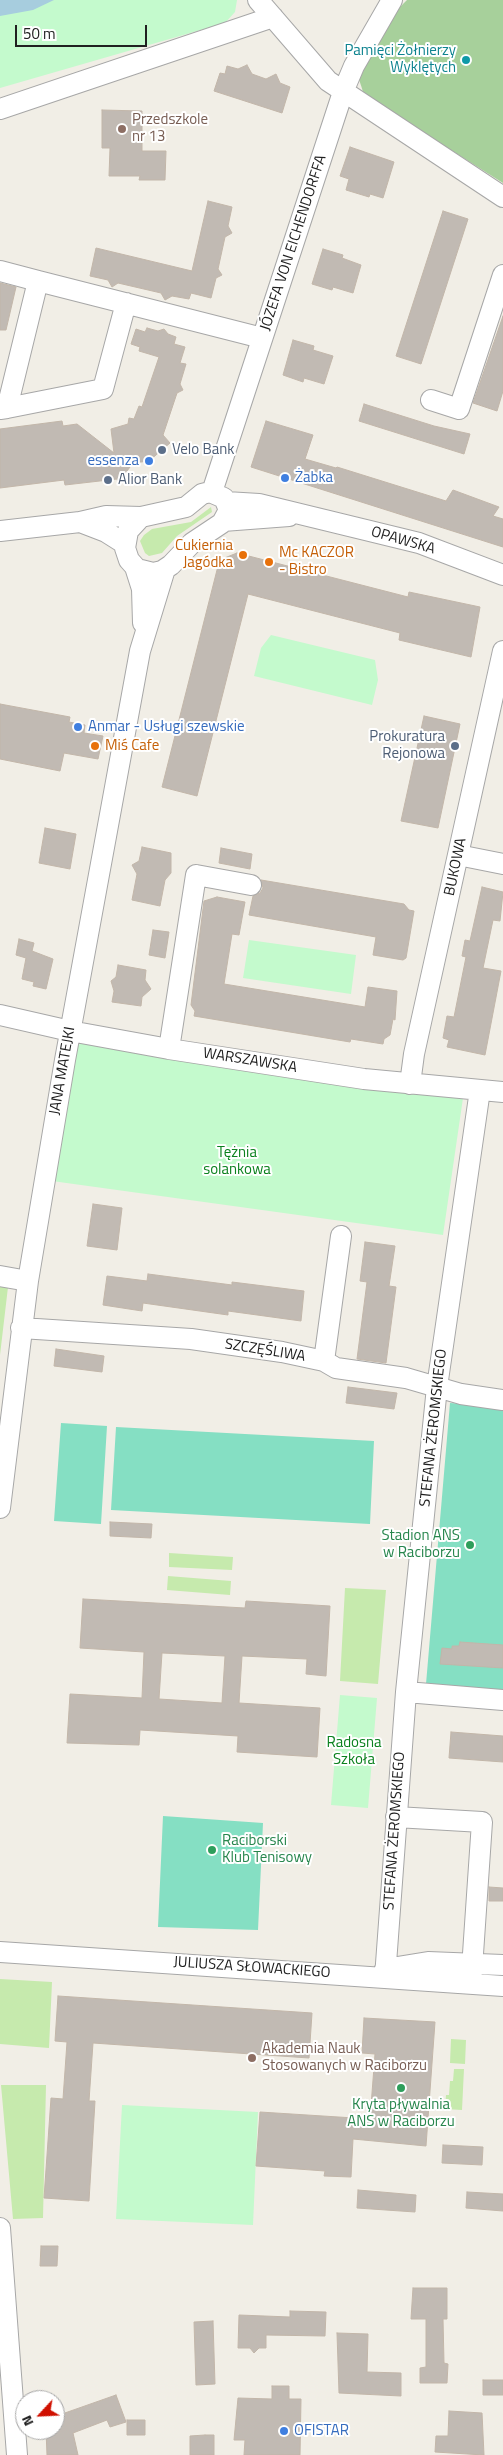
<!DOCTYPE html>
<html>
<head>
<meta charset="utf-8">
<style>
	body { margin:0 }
	#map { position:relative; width:503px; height:2455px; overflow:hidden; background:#f1eee6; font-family:"Titillium Web",sans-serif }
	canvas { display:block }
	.north { position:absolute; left:15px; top:2390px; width:50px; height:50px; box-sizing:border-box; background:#fff; border:1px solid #a6a6a6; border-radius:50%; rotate:245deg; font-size:14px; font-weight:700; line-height:20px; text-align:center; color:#202020 }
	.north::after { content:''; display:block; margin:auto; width:18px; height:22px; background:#d01000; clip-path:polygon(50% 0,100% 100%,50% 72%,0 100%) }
	.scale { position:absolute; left:15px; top:25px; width:132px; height:22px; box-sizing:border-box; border:2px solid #202020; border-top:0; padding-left:6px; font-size:15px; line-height:18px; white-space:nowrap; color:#202020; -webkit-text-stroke:4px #fff; paint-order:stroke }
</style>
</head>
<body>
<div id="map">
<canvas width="503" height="2455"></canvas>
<div class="north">N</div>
<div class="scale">50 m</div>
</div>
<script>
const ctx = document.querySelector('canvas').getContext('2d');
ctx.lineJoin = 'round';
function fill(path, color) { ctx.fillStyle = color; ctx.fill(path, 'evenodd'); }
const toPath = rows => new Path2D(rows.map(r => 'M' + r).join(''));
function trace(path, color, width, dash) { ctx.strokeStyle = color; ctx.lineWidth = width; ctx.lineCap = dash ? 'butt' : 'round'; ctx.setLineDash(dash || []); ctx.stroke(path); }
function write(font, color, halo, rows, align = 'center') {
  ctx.font = font + ' "Titillium Web",sans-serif'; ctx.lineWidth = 4; ctx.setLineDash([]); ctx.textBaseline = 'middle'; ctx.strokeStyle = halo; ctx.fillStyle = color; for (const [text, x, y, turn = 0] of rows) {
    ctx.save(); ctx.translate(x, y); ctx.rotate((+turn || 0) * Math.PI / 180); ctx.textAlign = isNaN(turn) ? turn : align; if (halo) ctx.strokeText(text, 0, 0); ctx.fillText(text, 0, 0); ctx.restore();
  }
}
const grass = toPath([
	[211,507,212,512,177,536,162,553,149,556,145,553,140,541,144,535,152,529,191,522],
	[0,1286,8,1287,0,1355],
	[169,1553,233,1557,232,1570,169,1567],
	[168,1576,231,1581,230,1595,167,1590],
	[345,1588,386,1590,378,1684,340,1681],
	[0,1979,52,1982,49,2048,0,2044],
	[451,2039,466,2040,465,2064,450,2063],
	[454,2069,464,2069,462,2110,445,2109,446,2095,449,2095,450,2081,453,2081],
	[1,2085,46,2085,43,2218,13,2219]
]);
const forest = toPath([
	[407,0,503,0,503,183,364,95,358,76,396,11]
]);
const park = toPath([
	[0,0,237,0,235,12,225,23,0,88],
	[271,635,375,660,378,680,372,705,254,676,261,648],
	[249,940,356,955,351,994,243,978],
	[84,1042,463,1098,443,1235,52,1181,78,1045],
	[340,1695,377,1698,368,1808,331,1805],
	[122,2105,258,2112,253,2225,116,2219]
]);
const pitch = toPath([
	[450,1403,503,1407,503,1691,426,1684],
	[61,1423,107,1426,101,1524,54,1521],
	[116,1427,374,1441,370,1524,111,1510],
	[163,1816,263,1823,258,1930,158,1927]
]);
const water = toPath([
	[0,0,54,0,33,10,0,16]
]);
const building = toPath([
	[247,65,252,74,266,79,276,74,280,83,290,87,282,113,214,91,220,73,225,74,227,66,238,69,247,65],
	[102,110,142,111,142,151,166,151,165,180,139,180,140,176,109,176,110,148,102,148,102,110],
	[350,147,394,162,383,198,370,194,369,197,346,190,349,179,340,176,350,147],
	[208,201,232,207,228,226,232,233,225,237,218,269,222,275,216,278,211,298,191,293,189,299,172,296,165,300,161,293,118,283,112,287,108,280,90,276,96,248,192,271,208,201],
	[443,211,468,219,421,364,396,356,443,211],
	[323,249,343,255,342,258,361,265,353,293,333,287,332,290,312,284,323,249],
	[0,283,16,287,6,330,0,330,0,283],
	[503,316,503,391,497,411,473,403,503,316],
	[147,328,158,331,164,329,168,334,176,337,174,344,185,347,180,363,186,364,180,384,183,390,177,393,163,435,170,443,149,461,133,463,118,483,117,479,65,485,64,480,0,488,0,429,62,421,63,426,77,424,114,453,111,429,128,424,129,418,134,419,139,406,142,407,159,357,139,351,140,347,131,344,136,329,145,332,147,328],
	[293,340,314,346,313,350,333,356,324,384,304,378,303,382,283,375,293,340],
	[364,404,434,426,470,434,464,454,359,421,364,404],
	[266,421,313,435,305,459,336,468,337,467,446,501,453,490,499,507,493,516,503,519,503,547,251,467,266,421],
	[237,553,408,597,409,592,480,607,471,657,399,640,400,633,248,594,197,796,162,787,218,566,222,559,237,553],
	[0,704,70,717,69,722,85,725,84,733,103,736,98,759,64,753,60,771,0,759,0,704],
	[424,716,460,724,438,828,401,821,424,716],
	[45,828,76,834,70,869,39,863,45,828],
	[142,847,171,853,171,873,165,880,160,906,132,900,137,874,132,865,139,861,142,847],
	[221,848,252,854,250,869,219,863,221,848],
	[261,880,404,904,409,910,414,911,406,958,403,960,373,955,376,937,249,915,253,896,260,893,263,888,261,880],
	[482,887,503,892,500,921,493,920,483,968,501,971,485,1055,447,1047,449,1040,443,1038,447,1016,454,1017,466,957,462,956,465,940,470,941,482,887],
	[217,897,245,902,239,935,232,934,224,984,365,1007,368,987,397,991,395,1020,393,1019,390,1035,384,1039,383,1044,351,1039,350,1042,194,1016,195,1011,191,1005,204,901,217,897],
	[153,930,169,932,165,958,149,955,153,930],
	[19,939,34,943,32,951,53,959,46,989,33,986,34,982,22,979,26,958,16,955,19,939],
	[118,965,146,970,145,980,151,989,142,997,141,1006,112,1002,114,991,111,981,116,977,118,965],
	[93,1204,122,1208,117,1250,87,1246,93,1204],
	[365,1242,395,1246,389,1286,396,1287,386,1363,357,1359,367,1282,360,1281,365,1242],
	[148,1274,232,1285,232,1282,304,1291,301,1321,228,1311,228,1315,143,1303,142,1311,103,1305,107,1276,147,1281,148,1274],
	[56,1349,104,1356,102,1372,54,1366,56,1349],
	[348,1387,397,1393,394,1409,346,1403,348,1387],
	[110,1522,152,1524,151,1538,110,1536,110,1522],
	[83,1599,245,1608,246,1601,330,1606,326,1676,306,1674,307,1659,242,1656,239,1703,320,1708,317,1757,237,1752,238,1736,140,1730,139,1745,67,1743,70,1694,142,1698,144,1652,80,1648,83,1599],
	[162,1653,225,1656,222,1703,159,1699,162,1653],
	[460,1642,503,1645,503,1668,440,1664,442,1648,452,1649,452,1646,459,1646,460,1642],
	[451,1732,503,1736,503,1762,449,1758,451,1732],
	[489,1887,503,1888,503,1901,489,1901,489,1887],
	[58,1996,312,2013,309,2058,93,2043,89,2101,95,2101,89,2201,44,2198,51,2098,63,2099,67,2042,55,2041,58,1996],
	[364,2018,435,2022,426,2146,353,2139,351,2177,324,2176,325,2171,256,2166,260,2112,370,2119,375,2054,362,2053,364,2018],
	[443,2145,483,2147,482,2165,442,2163,443,2145],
	[358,2190,416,2195,415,2212,357,2208,358,2190],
	[467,2192,503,2194,503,2211,466,2208,467,2192],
	[41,2246,58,2246,57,2266,40,2266,41,2246],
	[413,2288,447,2288,447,2319,443,2319,444,2363,448,2364,447,2383,420,2383,420,2368,426,2367,426,2319,411,2319,413,2288],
	[290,2311,326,2312,325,2336,266,2335,266,2348,259,2348,254,2353,250,2348,238,2348,239,2315,290,2317,290,2311],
	[213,2321,215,2384,196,2385,194,2322,213,2321],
	[337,2333,368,2334,367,2372,401,2373,401,2396,339,2393,337,2333],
	[483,2380,503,2380,503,2395,483,2395,483,2380],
	[272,2386,289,2386,289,2399,301,2399,300,2455,244,2455,245,2440,234,2440,238,2398,272,2399,272,2386],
	[116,2395,126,2422,110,2427,107,2420,73,2433,78,2455,47,2455,46,2430,55,2430,55,2415,62,2414,116,2395],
	[449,2411,482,2413,484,2455,435,2452,436,2436,448,2436,449,2411],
	[127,2420,145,2420,145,2435,127,2435,127,2420],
	[205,2435,214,2435,214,2455,190,2455,190,2436,205,2435]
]);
const street = toPath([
	[258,0,328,81,503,197],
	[0,109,273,17],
	[0,271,38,281],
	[431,400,459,409,503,275],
	[7,408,103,389,126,303],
	[0,409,7,408,38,281,262,338],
	[212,492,343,92,354,66,392,0],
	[226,502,259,504,419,543,503,575],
	[223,521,289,516],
	[80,522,106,532,125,544],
	[0,531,80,522,106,516,141,517,186,507,202,494,210,492,224,498,229,510,222,523,192,543,171,565,162,571,153,573,137,569,129,560,125,548,128,531,141,517],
	[135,567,142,589,143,623],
	[458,855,503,864],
	[0,1015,70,1031,169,1049,364,1079,503,1092],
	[169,1049,196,875,251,885],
	[410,1084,414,1054,503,651],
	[0,1276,28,1281],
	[21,1328,191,1339,282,1352,324,1361,336,1368,406,1378,461,1394,503,1400],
	[324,1361,341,1236],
	[0,1508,28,1281,65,1060,140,651,165,569],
	[406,1692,503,1700],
	[396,1817,482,1822,471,1983],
	[0,1952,503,1986],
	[385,1969,428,1962,503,1965],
	[385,1977,406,1692,437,1387,480,1090],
	[0,2228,17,2455]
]);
const markers = [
	[466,60,5,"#0f9aa8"],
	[122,129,5,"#8d6e63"],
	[162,450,5,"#5c6f8a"],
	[149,461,5,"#3f7fe0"],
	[285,478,5,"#3f7fe0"],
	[108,480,5,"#5c6f8a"],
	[243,555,5,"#e8710a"],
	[269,562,5,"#e8710a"],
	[78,727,5,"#3f7fe0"],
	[95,746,5,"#e8710a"],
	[455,746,5,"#5c6f8a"],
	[470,1545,5,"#2e9e5b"],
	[212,1850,5,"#2e9e5b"],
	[252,2058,5,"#8d6e63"],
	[401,2088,5,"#2e9e5b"],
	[284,2431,5,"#3f7fe0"]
];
const cultureNames = [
	["Pamięci Żołnierzy",456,51],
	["Wyklętych",456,68]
];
const educationNames = [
	["Przedszkole",132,120],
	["nr 13",132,137],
	["Akademia Nauk",262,2049],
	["Stosowanych w Raciborzu",262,2066]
];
const streetNames = [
	["JÓZEFA VON EICHENDORFFA",294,243,-72],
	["OPAWSKA",403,541,16],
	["BUKOWA",456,867,-78],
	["WARSZAWSKA",250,1061,9],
	["JANA MATEJKI",63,1071,-80],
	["SZCZĘŚLIWA",265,1351,9],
	["STEFANA ŻEROMSKIEGO",434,1428,-84],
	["STEFANA ŻEROMSKIEGO",395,1831,-86],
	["JULIUSZA SŁOWACKIEGO",252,1968,4]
];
const serviceNames = [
	["Velo Bank",172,450],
	["Alior Bank",118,480],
	["Prokuratura",445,737,"right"],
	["Rejonowa",445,754,"right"]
];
const shopNames = [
	["essenza",139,461,"right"],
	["Żabka",295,478],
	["Anmar - Usługi szewskie",88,727],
	["OFISTAR",294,2431]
];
const foodNames = [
	["Cukiernia",233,546,"right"],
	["Jagódka",233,563,"right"],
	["Mc KACZOR",279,553],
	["- Bistro",279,570],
	["Miś Cafe",105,746]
];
const parkNames = [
	["Tężnia",237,1153],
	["solankowa",237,1170],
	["Radosna",354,1743],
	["Szkoła",354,1760]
];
const leisureNames = [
	["Stadion ANS",460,1536],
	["w Raciborzu",460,1553],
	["Raciborski",222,1841,"left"],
	["Klub Tenisowy",222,1858,"left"],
	["Kryta pływalnia",401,2105,"center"],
	["ANS w Raciborzu",401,2122,"center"]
];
fill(grass, '#c6eaad');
fill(forest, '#a7d09b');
fill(park, '#c4facd');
fill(pitch, '#85dfc3');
fill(water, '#a7cdde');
fill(building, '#c1bab3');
trace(building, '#c2b6a9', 1);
trace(street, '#a7a7a7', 22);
trace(street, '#fff', 20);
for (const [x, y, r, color] of markers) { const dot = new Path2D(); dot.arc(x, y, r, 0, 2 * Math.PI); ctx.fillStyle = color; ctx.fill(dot); trace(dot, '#fff', 2); }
write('15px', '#0d838f', '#fff', cultureNames, 'right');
write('15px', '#785e54', '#fff', educationNames, 'left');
write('15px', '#202020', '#fff', streetNames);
write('15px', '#4e5e75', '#fff', serviceNames, 'left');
write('15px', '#366cbe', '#fff', shopNames, 'left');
write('15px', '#c56008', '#fff', foodNames, 'left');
write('15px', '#0b811e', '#fff', parkNames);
write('15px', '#27864d', '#fff', leisureNames, 'right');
</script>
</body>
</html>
